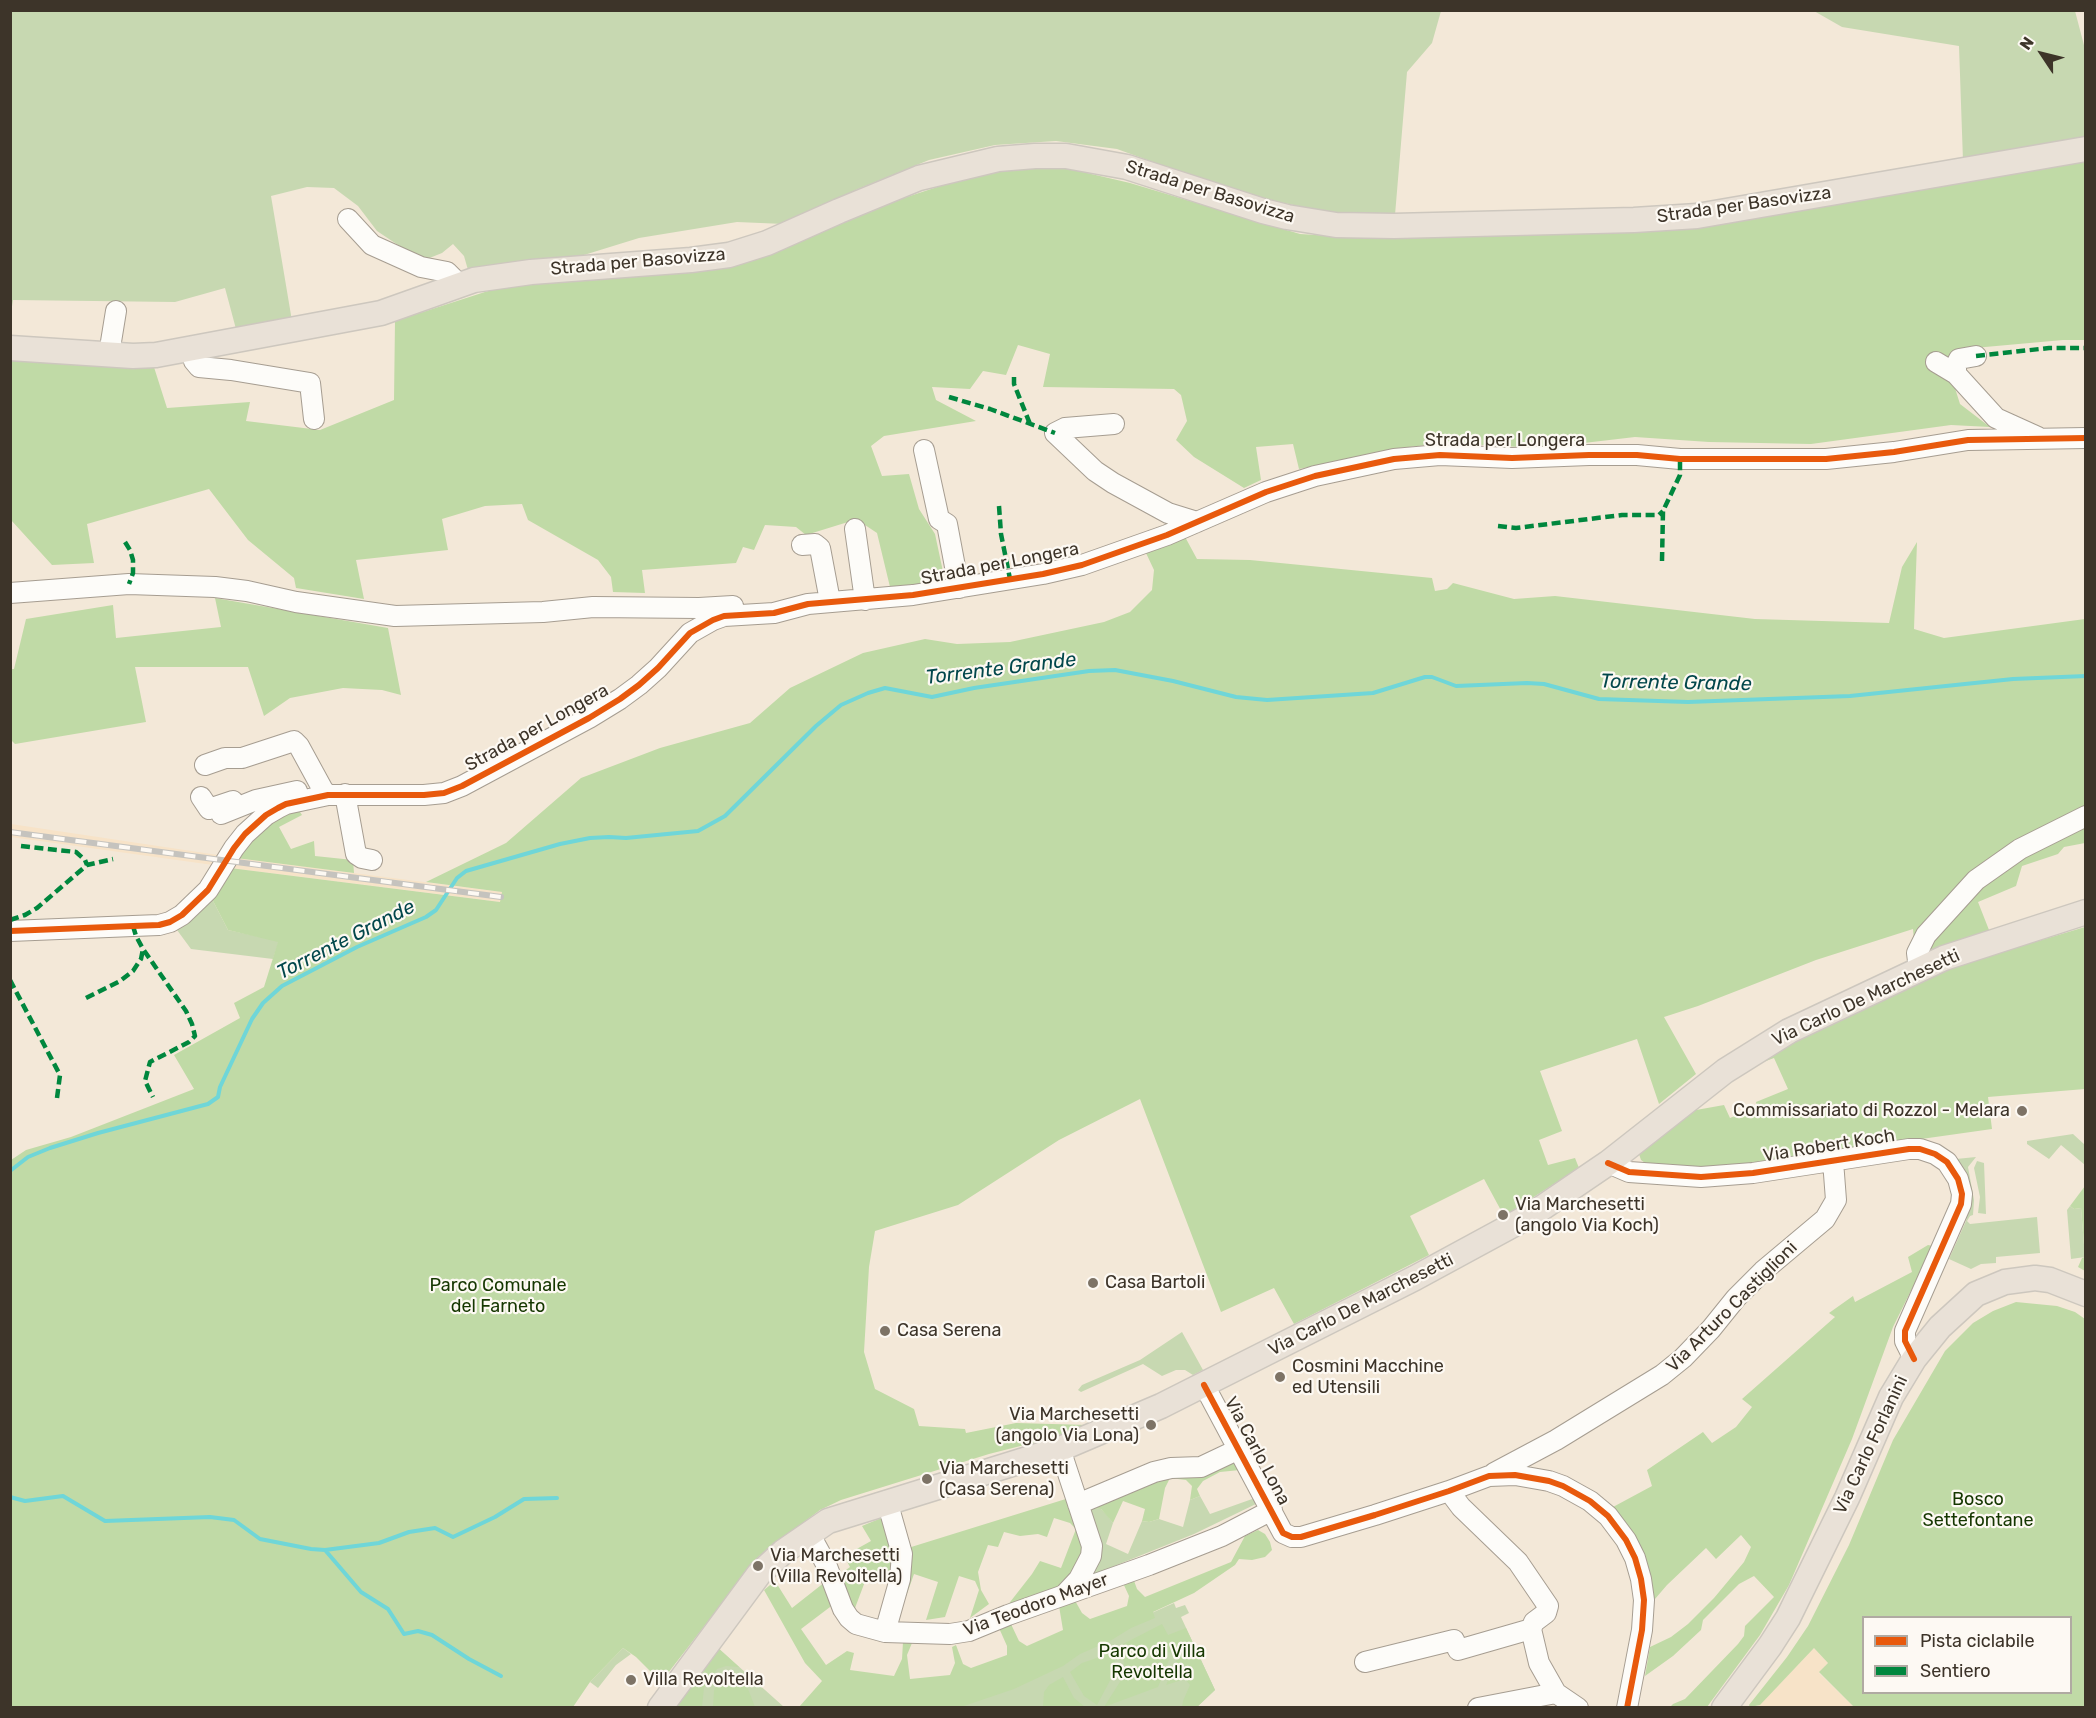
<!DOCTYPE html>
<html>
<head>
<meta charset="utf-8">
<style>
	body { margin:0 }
	#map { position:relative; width:2096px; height:1718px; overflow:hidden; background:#f3e8d8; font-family:Rubik,sans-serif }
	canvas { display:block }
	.frame { position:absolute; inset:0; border:12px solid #3d3429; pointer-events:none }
	.legend { position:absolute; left:1862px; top:1616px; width:210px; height:78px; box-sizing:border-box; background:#fdf9f3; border:2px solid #b0aaa2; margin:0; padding:8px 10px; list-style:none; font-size:18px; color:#3d3429 }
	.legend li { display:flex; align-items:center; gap:12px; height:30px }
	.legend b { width:30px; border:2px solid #b0aaa2 }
	.north { position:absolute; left:2012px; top:24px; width:60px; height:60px; -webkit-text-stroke:4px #fdf9f3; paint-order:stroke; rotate:305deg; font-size:16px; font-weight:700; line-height:24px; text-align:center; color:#3d3429 }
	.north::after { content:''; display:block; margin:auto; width:21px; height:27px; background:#3d3429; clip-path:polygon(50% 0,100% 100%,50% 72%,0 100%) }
</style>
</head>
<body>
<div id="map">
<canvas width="2096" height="1718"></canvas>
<div class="frame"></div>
<ul class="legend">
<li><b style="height:8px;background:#e8590c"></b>Pista ciclabile</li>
<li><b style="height:8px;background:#00873e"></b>Sentiero</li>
</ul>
<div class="north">N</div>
</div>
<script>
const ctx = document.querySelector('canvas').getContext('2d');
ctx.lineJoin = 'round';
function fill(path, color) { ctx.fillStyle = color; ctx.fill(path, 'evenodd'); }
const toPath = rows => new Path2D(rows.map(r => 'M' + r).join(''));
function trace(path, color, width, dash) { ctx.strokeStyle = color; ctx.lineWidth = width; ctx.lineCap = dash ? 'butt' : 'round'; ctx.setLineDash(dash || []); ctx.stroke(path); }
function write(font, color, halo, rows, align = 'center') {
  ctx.font = font + ' Rubik,sans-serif'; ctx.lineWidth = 4.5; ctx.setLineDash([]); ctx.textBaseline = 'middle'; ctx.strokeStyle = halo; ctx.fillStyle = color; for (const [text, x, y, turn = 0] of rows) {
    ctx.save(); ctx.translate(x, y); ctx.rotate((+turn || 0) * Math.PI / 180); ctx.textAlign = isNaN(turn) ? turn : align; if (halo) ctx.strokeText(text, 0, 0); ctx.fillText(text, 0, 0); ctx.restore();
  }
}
const built = toPath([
	[11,824,218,855,213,865,11,837],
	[236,858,502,892,501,902,230,868],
	[1814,1648,1828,1663,1819,1673,1854,1707,1756,1708]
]);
const green = toPath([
	[11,11,1441,11,1432,43,1407,72,1395,215,1333,213,1279,202,1205,181,1117,149,1056,141,995,145,929,160,858,189,784,224,737,222,639,238,584,255,468,270,464,256,453,244,442,253,422,261,377,231,358,206,334,188,307,187,271,196,292,321,236,329,225,288,175,302,13,300,11,313],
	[1814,11,2075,11,2085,49,2085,140,1963,161,1959,46,1842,27],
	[211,897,228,930,279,941,273,959,191,949,177,930,187,923],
	[2073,1134,2085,1145,2085,1165,2061,1145,2049,1159,2027,1144,2027,1141],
	[1976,1157,1968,1167,1974,1200,1973,1215,1970,1216,1967,1221,1970,1224,2037,1217,2040,1253,1996,1257,1996,1263,1981,1264,1971,1269,1949,1259,1966,1221,1970,1202,1956,1159],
	[1977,1161,1984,1163,1986,1214,1978,1213,1980,1197,1974,1168],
	[2070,1206,2074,1209,2081,1208,2085,1257,2071,1259,2067,1210],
	[1182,1332,1203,1370,1193,1375,1185,1370,1176,1370,1162,1376,1143,1364,1081,1392,1078,1390,1082,1385,1140,1360],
	[1200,1496,1210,1514,1255,1498,1258,1503,1194,1534,1087,1577,1086,1508,1101,1509,1107,1515,1113,1523,1106,1544,1128,1554,1142,1521,1149,1522,1159,1519,1183,1527,1190,1500],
	[1174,1603,1176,1608,1185,1605,1189,1613,1181,1617,1215,1690,1197,1707,939,1708],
	[717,1647,784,1707,672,1708],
	[623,1648,631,1654,616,1665,598,1688,590,1682]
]);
const forest = toPath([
	[2085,156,2085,340,2063,340,1974,348,1950,362,1933,354,1925,361,1954,385,1960,404,1990,427,1951,425,1811,444,1709,442,1635,437,1541,448,1445,443,1400,448,1299,469,1293,444,1256,447,1261,480,1244,488,1194,457,1176,440,1187,421,1181,395,1174,389,1043,387,1050,354,1018,345,1006,375,983,371,970,389,932,387,936,400,976,421,884,436,871,446,882,476,909,474,919,509,935,534,945,581,890,587,877,533,865,525,848,522,806,535,796,527,765,525,754,550,743,547,736,563,642,570,645,593,613,592,611,577,598,560,528,520,522,504,485,506,442,519,448,550,356,560,364,599,296,588,294,578,248,540,209,489,87,524,94,563,52,565,11,520,11,358,153,364,167,408,250,402,246,421,320,430,394,400,395,321,488,291,549,278,702,269,849,216,992,169,1070,169,1130,183,1300,234,1364,238,1518,234],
	[1184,535,1197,559,1250,560,1432,578,1435,591,1447,589,1453,583,1514,599,1555,596,1755,619,1889,623,1902,567,1917,542,1914,629,1944,638,2085,619,2085,809,2061,821,1914,941,1913,929,1816,960,1698,1006,1664,1017,1696,1074,1659,1104,1637,1039,1540,1071,1562,1131,1539,1140,1548,1165,1575,1158,1579,1168,1504,1216,1484,1179,1410,1216,1429,1255,1294,1324,1274,1288,1221,1312,1140,1099,1059,1140,958,1205,875,1231,869,1267,864,1352,875,1389,914,1409,919,1426,965,1429,966,1433,1016,1423,1088,1425,1044,1440,989,1454,841,1500,820,1510,758,1557,661,1682,636,1657,623,1648,590,1682,573,1707,11,1708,11,1160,26,1150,71,1137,194,1089,174,1055,240,1018,234,1003,264,987,278,942,228,930,211,897,230,868,500,902,502,892,426,882,506,843,581,778,660,748,750,723,790,688,863,653,925,639,957,644,1010,642,1104,622,1130,612,1152,590,1154,570,1146,553],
	[215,598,388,628,401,695,382,690,343,688,290,698,264,716,248,667,135,667,146,722,15,744,11,740,11,669,14,669,26,619,113,605,116,638,221,627],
	[296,806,302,815,279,827,291,849,314,841,315,856,353,860,354,873,236,858,259,829],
	[2085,823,2085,843,2064,847,2058,854,2022,866,2016,886,1978,902,1989,930,1931,950,1927,944,1977,885,2018,856],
	[2085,927,2085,1089,1988,1097,1992,1129,1723,1167,1676,1167,1648,1165,1641,1160,1639,1154,1641,1148,1685,1112,1724,1105,1730,1118,1757,1107,1756,1102,1788,1089,1774,1058,1747,1068,1782,1047,1873,1000,1964,963],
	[2085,1186,2085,1271,2078,1267,2082,1258,2085,1257,2081,1208,2074,1209,2070,1206],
	[1928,1245,1933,1246,1893,1327,1852,1439,1789,1585,1760,1635,1707,1707,1670,1707,1673,1704,1685,1699,1738,1644,1744,1636,1745,1626,1774,1597,1754,1576,1739,1584,1703,1620,1701,1630,1673,1656,1645,1676,1650,1647,1671,1637,1688,1624,1714,1598,1744,1562,1751,1547,1741,1535,1716,1559,1706,1548,1667,1585,1655,1599,1652,1598,1628,1526,1613,1507,1652,1486,1647,1470,1703,1432,1712,1443,1736,1427,1752,1407,1742,1399,1835,1317,1829,1313,1853,1296,1855,1302,1912,1272,1908,1257],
	[2016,1302,2057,1306,2075,1312,2085,1319,2085,1707,1854,1707,1819,1672,1828,1663,1814,1648,1760,1705,1750,1707,1749,1705,1787,1657,1808,1626,1849,1545,1893,1440,1945,1351,1973,1323,1993,1311],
	[1864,1618,2070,1618,2070,1692,1864,1692],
	[1234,1461,1240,1470,1220,1472,1203,1481,1197,1489,1200,1496,1190,1500,1192,1486,1186,1480,1170,1478,1165,1488,1159,1519,1149,1522,1142,1521,1145,1509,1123,1501,1113,1523,1101,1509,1086,1508,1166,1475,1180,1474,1200,1477],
	[1069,1498,1086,1546,1081,1561,1063,1586,1007,1606,1032,1574,1040,1561,1061,1568,1076,1529,1070,1523,1054,1518,1047,1537,1038,1534,1020,1536,1004,1532,998,1547,988,1545,978,1572,981,1590,989,1604,970,1618,979,1590,975,1581,959,1576,945,1617,926,1620,938,1582,914,1574,898,1619,908,1548],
	[886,1516,895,1551,892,1579,869,1571,855,1608,849,1602,839,1575,850,1567,844,1556,871,1541,862,1526],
	[1258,1530,1265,1534,1270,1542,1272,1550,1265,1557,1252,1560,1239,1559,1235,1565,1194,1593,1153,1612,1155,1618,1131,1628,1110,1641,1080,1654,1063,1666,1014,1689,961,1707,799,1707,822,1681,805,1663,764,1590,775,1581,792,1608,825,1582,834,1604,801,1629,826,1665,847,1651,854,1653,850,1670,894,1676,902,1659,903,1642,912,1643,907,1655,910,1679,950,1675,955,1663,952,1647,956,1645,963,1664,971,1668,1007,1655,1007,1646,999,1628,1010,1622,1019,1641,1027,1646,1063,1630,1059,1606,1073,1597,1082,1613,1090,1619,1127,1606,1129,1596,1123,1583,1133,1578,1137,1589,1145,1597,1231,1562,1245,1536],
	[1162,1624,1168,1635,1186,1628,1215,1690,1197,1707,1182,1707,1183,1701,1190,1685,1185,1679,1166,1685,1176,1661,1183,1655,1185,1651,1179,1649,1173,1653,1123,1644],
	[717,1647,739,1667,726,1666,717,1669,704,1688,702,1707,672,1708],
	[1112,1650,1116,1665,1114,1673,1097,1705,1084,1696,1070,1672,1082,1663,1094,1659],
	[1122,1652,1140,1657,1169,1660,1158,1687,1104,1707,1123,1677,1124,1664],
	[733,1675,745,1681,755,1707,713,1707,714,1690,721,1680],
	[1063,1677,1074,1698,1085,1707,1043,1707,1044,1692,1049,1685]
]);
const stream = toPath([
	[10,1171,28,1157,50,1148,98,1133,208,1104,218,1097,220,1087,252,1019,263,1003,282,986,357,947,426,917,436,910,457,878,466,871,560,844,590,838,609,837,626,838,698,831,725,816,816,726,841,705,868,693,885,688,932,697,974,688,1089,671,1115,670,1173,681,1236,697,1267,700,1373,693,1425,677,1432,677,1456,686,1527,683,1544,684,1599,699,1688,702,1850,696,2013,679,2086,676],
	[10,1497,25,1501,63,1496,105,1521,210,1517,234,1520,260,1539,311,1549,325,1550,361,1592,388,1609,404,1634,418,1631,432,1635,469,1659,501,1676],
	[325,1550,379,1543,409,1532,435,1528,453,1537,495,1517,524,1499,557,1498]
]);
const minor = toPath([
	[348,219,372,245,421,267,447,272,453,278,456,286],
	[190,349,194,361,199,367,231,370,310,383,314,419],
	[109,354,116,311],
	[1976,356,1959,359,1956,365,1956,374,1996,418,2038,437],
	[1936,362,1956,374],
	[1114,424,1065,428,1055,433,1095,471,1113,483,1168,513,1197,522],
	[924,450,939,519,947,524,959,588],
	[855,529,865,600],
	[802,545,815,544,820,548,830,601],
	[10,593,129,584,215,587,247,591,296,602,395,616,543,612,593,607,699,608,733,606],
	[205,765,225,758,242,758,294,741,299,746,323,790,328,795],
	[345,794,356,854,362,858,372,860],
	[201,797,209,809,233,801],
	[221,814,256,800,297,791],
	[10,931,133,926,159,925,170,922,182,915,208,890,234,848,245,834,266,815,278,808,286,804,328,795,424,795,444,793,462,786,589,718,620,699,639,685,658,668,690,633,713,620,724,616,774,613,808,604,913,595,1043,574,1082,565,1167,535,1266,492,1315,476,1394,459,1440,455,1512,458,1589,455,1637,455,1680,459,1826,459,1894,452,1968,440,2086,438],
	[1919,969,1917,953,1926,935,1976,880,2020,849,2086,816],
	[1608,1163,1629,1172,1701,1177,1753,1173,1909,1149,1920,1149,1935,1154,1947,1162,1958,1179,1962,1194,1961,1204,1905,1331,1905,1341,1914,1359],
	[1204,1385,1283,1533,1292,1537,1301,1537,1375,1515,1449,1491,1489,1476,1515,1475,1549,1481,1563,1486,1590,1501,1608,1516,1626,1540,1635,1558,1641,1579,1644,1600,1642,1630,1627,1708],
	[1060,1449,1092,1546,1091,1556,1079,1579,1065,1594],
	[1494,1473,1556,1440,1662,1375,1683,1358,1711,1329,1736,1298,1763,1271,1825,1219,1836,1200,1833,1161],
	[1449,1491,1461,1507,1518,1562,1548,1606,1546,1613,1534,1622,1531,1629,1539,1663,1556,1693,1578,1708],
	[1078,1504,1154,1472,1171,1468,1201,1467,1239,1449],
	[809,1533,826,1564,843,1609,849,1618,856,1624,885,1632,950,1634,969,1631,1008,1615,1149,1565,1222,1536,1272,1510],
	[885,1632,900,1579,902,1554,887,1501],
	[1365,1662,1454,1640,1458,1650,1531,1629],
	[1478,1708,1556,1693]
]);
const major = toPath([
	[10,348,133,356,156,355,381,313,474,280,531,272,691,260,729,255,767,243,839,211,919,178,998,159,1035,156,1066,156,1127,167,1263,211,1287,217,1336,225,1394,226,1634,220,1697,216,2086,149],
	[660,1708,759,1574,783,1552,828,1521,1060,1449,1161,1406,1415,1278,1533,1214,1608,1163,1725,1071,1789,1031,1944,958,2086,912],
	[1724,1708,1770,1646,1788,1618,1847,1498,1891,1397,1914,1359,1940,1327,1976,1294,2005,1282,2035,1278,2050,1280,2086,1294]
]);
const rail = toPath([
	[10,832,501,897]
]);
const quiet = toPath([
	[1976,356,2049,348,2086,348],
	[1014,377,1014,384,1030,424],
	[949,397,990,409,1055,433],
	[999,506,1001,534,1010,579],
	[1498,526,1516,528,1622,515,1659,515,1663,511],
	[125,542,130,550,133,560,133,573,129,584],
	[1662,561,1663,511,1680,475,1680,459],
	[21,846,76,852,85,860,87,865],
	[10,920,25,915,37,908,87,865,113,859],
	[133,926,136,936,143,949,186,1011,192,1024,195,1036,189,1042,150,1062,145,1081,153,1097],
	[10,980,60,1075,57,1098],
	[86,998,120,981,133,971,141,959,143,949]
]);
const cycleway = toPath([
	[10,931,133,926,159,925,170,922,182,915,208,890,234,848,245,834,266,815,278,808,286,804,328,795,424,795,444,793,462,786,589,718,620,699,639,685,658,668,690,633,713,620,724,616,774,613,808,604,913,595,1043,574,1082,565,1167,535,1266,492,1315,476,1394,459,1440,455,1512,458,1589,455,1637,455,1680,459,1826,459,1894,452,1968,440,2086,438],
	[1608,1163,1629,1172,1701,1177,1753,1173,1909,1149,1920,1149,1935,1154,1947,1162,1958,1179,1962,1194,1961,1204,1905,1331,1905,1341,1914,1359],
	[1204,1385,1283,1533,1292,1537,1301,1537,1375,1515,1449,1491,1489,1476,1515,1475,1549,1481,1563,1486,1590,1501,1608,1516,1626,1540,1635,1558,1641,1579,1644,1600,1642,1630,1627,1708]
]);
const markers = [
	[2022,1111,6,"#7d7366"],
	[1503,1215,6,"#7d7366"],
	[1093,1283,6,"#7d7366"],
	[885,1331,6,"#7d7366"],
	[1280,1377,6,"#7d7366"],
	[1151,1425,6,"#7d7366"],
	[927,1479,6,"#7d7366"],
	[758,1566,6,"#7d7366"],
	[631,1680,6,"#7d7366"]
];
const streetNames = [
	["Strada per Basovizza",1210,192,17],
	["Strada per Basovizza",1744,205,-8],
	["Strada per Basovizza",638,262,-5],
	["Strada per Longera",1505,441],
	["Strada per Longera",1000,564,-11],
	["Strada per Longera",537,728,-29],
	["Via Carlo De Marchesetti",1866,998,-25],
	["Via Robert Koch",1829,1146,-9],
	["Via Carlo De Marchesetti",1361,1305,-27],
	["Via Arturo Castiglioni",1732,1307,-45],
	["Via Carlo Forlanini",1871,1445,-65],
	["Via Carlo Lona",1257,1451,62],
	["Via Teodoro Mayer",1036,1605,-20]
];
const poiNames = [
	["Commissariato di Rozzol - Melara",2010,1111,"right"],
	["Via Marchesetti",1515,1205],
	["(angolo Via Koch)",1515,1226],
	["Casa Bartoli",1105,1283],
	["Casa Serena",897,1331],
	["Cosmini Macchine",1292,1367],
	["ed Utensili",1292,1388],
	["Via Marchesetti",1139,1415,"right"],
	["(angolo Via Lona)",1139,1436,"right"],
	["Via Marchesetti",939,1469],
	["(Casa Serena)",939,1490],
	["Via Marchesetti",770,1556],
	["(Villa Revoltella)",770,1577],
	["Villa Revoltella",643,1680]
];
const parkNames = [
	["Parco Comunale",498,1286],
	["del Farneto",498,1307],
	["Bosco",1978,1500],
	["Settefontane",1978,1521],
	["Parco di Villa",1152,1652],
	["Revoltella",1152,1673]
];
const waterNames = [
	["Torrente Grande",1001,669,-7],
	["Torrente Grande",1676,683,1],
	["Torrente Grande",346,940,-27]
];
fill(built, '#f7e3c8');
fill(green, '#c7d8b1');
fill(forest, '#c0daa6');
trace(stream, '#6fd6d8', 4);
trace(minor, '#a69d91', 22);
trace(major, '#cdc7be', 27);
trace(minor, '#fdfcf9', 20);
trace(major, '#e9e1d7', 24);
trace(rail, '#c5c3be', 6);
trace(rail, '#fdf9f3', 4, [11]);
trace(quiet, '#00873e', 4.5, [9, 4.5]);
trace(cycleway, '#e8590c', 6);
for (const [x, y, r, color] of markers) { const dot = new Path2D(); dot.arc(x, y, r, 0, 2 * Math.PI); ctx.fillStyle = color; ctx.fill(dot); trace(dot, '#fdf9f3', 2); }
write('18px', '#3d3429', '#fdf9f3', streetNames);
write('18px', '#3d3429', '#fdf9f3', poiNames, 'left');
write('18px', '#153700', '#fdf9f3', parkNames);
write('italic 20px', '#02474b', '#fdf9f3', waterNames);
</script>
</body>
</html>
